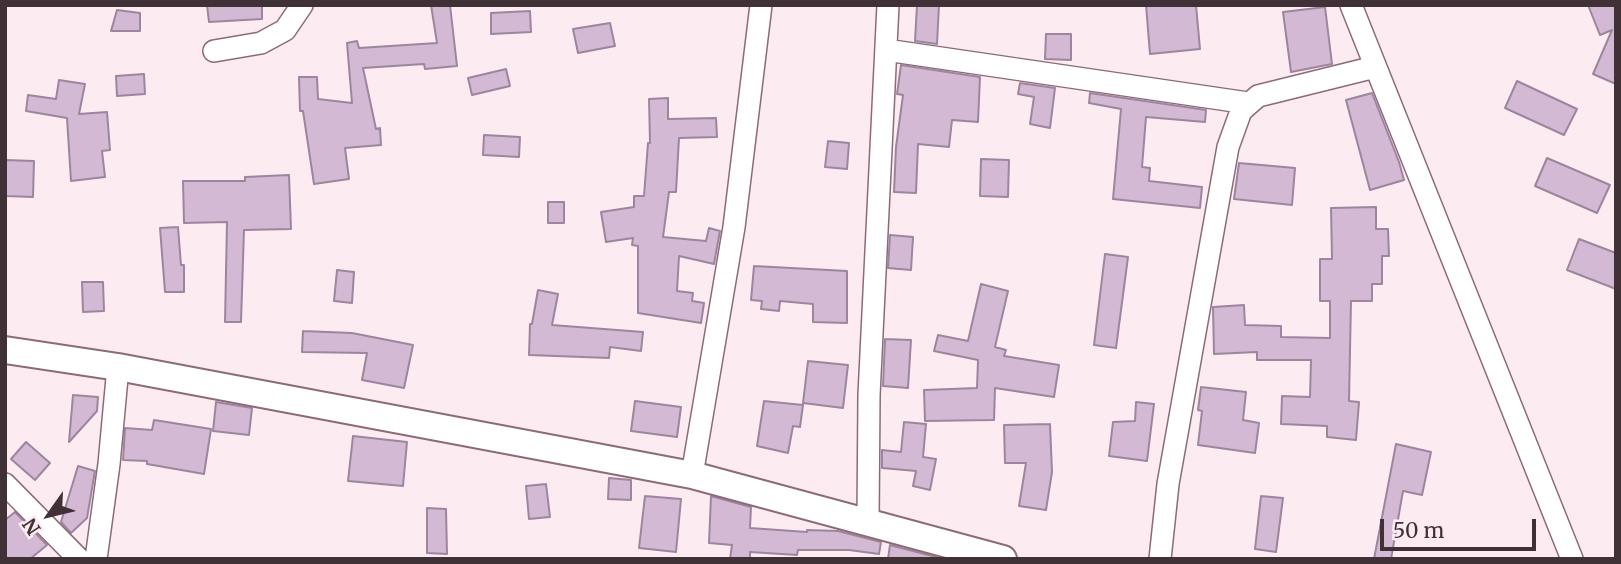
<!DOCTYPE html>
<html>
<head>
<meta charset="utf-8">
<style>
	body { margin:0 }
	#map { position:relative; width:1621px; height:564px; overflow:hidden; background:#fcecf1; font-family:Merriweather,serif }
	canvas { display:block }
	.frame { position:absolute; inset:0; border:7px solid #403136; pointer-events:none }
	.north { position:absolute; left:14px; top:480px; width:70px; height:70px; -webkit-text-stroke:5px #fcecf1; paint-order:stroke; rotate:236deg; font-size:19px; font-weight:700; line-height:28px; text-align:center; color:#403136 }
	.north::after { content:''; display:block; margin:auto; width:24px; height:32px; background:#403136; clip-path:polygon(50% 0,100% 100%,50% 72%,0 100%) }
	.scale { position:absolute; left:1380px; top:519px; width:156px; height:32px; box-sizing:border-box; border:4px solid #403136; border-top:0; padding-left:9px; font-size:21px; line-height:24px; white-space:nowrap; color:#403136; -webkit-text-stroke:5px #fcecf1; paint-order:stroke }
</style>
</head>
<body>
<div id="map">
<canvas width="1621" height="564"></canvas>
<div class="frame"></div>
<div class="north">N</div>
<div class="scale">50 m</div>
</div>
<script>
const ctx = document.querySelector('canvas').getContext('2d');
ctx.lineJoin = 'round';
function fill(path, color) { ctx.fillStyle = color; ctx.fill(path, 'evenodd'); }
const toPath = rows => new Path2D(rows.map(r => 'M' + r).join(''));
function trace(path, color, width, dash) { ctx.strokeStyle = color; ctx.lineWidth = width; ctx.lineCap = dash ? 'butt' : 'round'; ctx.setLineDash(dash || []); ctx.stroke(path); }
const building = toPath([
	[207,5,262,5,262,19,209,22,207,5],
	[431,5,450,5,457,66,425,69,424,64,363,68,376,129,380,128,381,145,345,148,349,179,314,184,303,111,300,111,299,77,317,77,318,99,352,103,347,43,357,41,359,48,437,43,431,5],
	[917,5,939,5,937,44,915,41,917,5],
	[1146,5,1196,5,1200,49,1150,54,1146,5],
	[1588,5,1616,5,1616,84,1593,74,1612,30,1600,35,1588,5],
	[1325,7,1332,64,1291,72,1283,12,1325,7],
	[117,10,140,13,140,31,111,31,117,10],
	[530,11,531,32,491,34,491,13,530,11],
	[610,23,615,46,578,53,573,29,610,23],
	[1046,34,1071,34,1071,60,1045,59,1046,34],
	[901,65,980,77,978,122,952,120,949,147,918,144,916,193,894,192,896,147,903,95,897,94,901,65],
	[506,69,510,86,472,95,468,78,506,69],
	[144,74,145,94,117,96,116,76,144,74],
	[59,80,85,84,79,114,107,112,110,150,102,151,105,177,71,181,67,118,26,111,28,95,56,99,59,80],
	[1517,81,1577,109,1564,135,1505,108,1517,81],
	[1020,83,1055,88,1050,128,1030,124,1034,97,1018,94,1020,83],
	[1090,93,1206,110,1205,122,1146,117,1142,167,1150,168,1149,181,1202,187,1200,208,1113,199,1121,109,1089,103,1090,93],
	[1372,93,1399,162,1404,180,1370,190,1346,100,1372,93],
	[668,98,668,119,716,118,717,137,679,138,676,192,669,192,663,237,706,241,709,228,720,231,714,264,679,256,677,291,693,293,692,301,704,303,701,323,638,313,638,246,632,245,633,238,606,242,601,212,634,207,634,196,644,196,648,143,650,143,649,99,668,98],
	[484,135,520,137,519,157,483,155,484,135],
	[828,141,849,143,847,169,825,167,828,141],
	[1547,158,1610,185,1597,213,1535,186,1547,158],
	[981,159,1009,160,1008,197,980,196,981,159],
	[5,160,34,161,33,197,5,196,5,160],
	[1239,163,1295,168,1292,205,1234,199,1239,163],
	[289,175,291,229,244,230,241,322,225,322,227,222,184,223,183,181,245,181,245,177,289,175],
	[548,202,564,202,564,223,548,223,548,202],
	[1376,207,1376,229,1388,229,1389,256,1382,256,1382,284,1372,284,1372,301,1351,301,1349,401,1359,402,1356,440,1327,437,1327,426,1281,424,1282,396,1310,397,1311,360,1257,360,1257,352,1214,354,1213,307,1244,305,1245,325,1281,326,1281,337,1330,338,1330,301,1320,301,1320,259,1332,259,1331,208,1376,207],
	[178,227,181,265,184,265,184,292,165,292,160,228,178,227],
	[890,235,913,237,911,270,888,268,890,235],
	[1579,239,1616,253,1616,289,1567,270,1579,239],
	[1105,254,1128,257,1116,348,1094,345,1105,254],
	[754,266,847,271,847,323,813,322,813,304,780,301,779,311,761,309,762,301,751,300,754,266],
	[337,270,354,272,352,303,334,301,337,270],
	[82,282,103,282,104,311,83,312,82,282],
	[981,284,1008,291,995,347,1006,350,1004,356,1059,365,1054,397,995,388,994,420,925,421,924,390,977,388,978,360,934,351,938,335,968,341,981,284],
	[538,290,558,294,552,325,643,332,641,351,610,347,609,358,529,355,530,324,532,324,538,290],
	[303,331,352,333,413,345,404,388,362,380,367,353,302,352,303,331],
	[885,339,911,340,908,388,883,386,885,339],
	[808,361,848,365,843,408,803,403,808,361],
	[1201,387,1246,392,1243,420,1259,423,1255,453,1198,445,1202,411,1198,410,1201,387],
	[73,395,98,397,97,411,69,442,73,395],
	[635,401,681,407,677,437,631,431,635,401],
	[764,401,803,405,800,427,793,426,788,453,757,446,764,401],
	[216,402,252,408,249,435,213,431,216,402],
	[1136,402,1154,404,1147,461,1109,456,1113,422,1135,421,1136,402],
	[154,420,211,429,204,474,147,464,147,461,123,460,125,428,152,430,154,420],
	[904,422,926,424,923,457,936,459,930,490,913,486,916,471,882,468,882,450,901,452,904,422],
	[1050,424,1052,472,1046,510,1019,506,1026,463,1005,463,1004,425,1050,424],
	[353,436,407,442,403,486,348,481,353,436],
	[26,442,50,463,35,480,11,459,26,442],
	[1396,444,1431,452,1422,495,1403,491,1391,559,1374,559,1396,444],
	[78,466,95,471,87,518,71,533,61,522,78,466],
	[609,478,631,480,631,500,608,499,609,478],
	[546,484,550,517,529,519,526,486,546,484],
	[645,496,681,499,676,552,639,548,645,496],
	[711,496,751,507,750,528,807,532,807,530,838,531,881,542,879,554,849,550,798,550,797,555,750,552,750,559,730,559,732,545,709,543,711,496],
	[1261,496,1283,498,1276,552,1255,549,1261,496],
	[427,508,446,509,447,554,427,553,427,508],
	[15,512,47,545,30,559,5,559,5,520,15,512],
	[890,545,936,557,936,559,888,559,890,545]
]);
const minor = toPath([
	[1351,5,1572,559],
	[886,50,1248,103],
	[214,51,261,43,285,30,302,5],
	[692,475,734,227,761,5],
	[5,484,79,559],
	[868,521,869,395,888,5],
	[96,559,109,464,118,367],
	[1160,559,1168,484,1228,147,1241,111,1258,96,1375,67]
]);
const tertiary = toPath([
	[5,350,118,367,692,475,1003,559]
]);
fill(building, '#d3b9d3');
trace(building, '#9d859e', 2);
trace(minor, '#8d6b76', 24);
trace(tertiary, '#8d6b76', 30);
trace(minor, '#fff', 21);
trace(tertiary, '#fff', 26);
</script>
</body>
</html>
